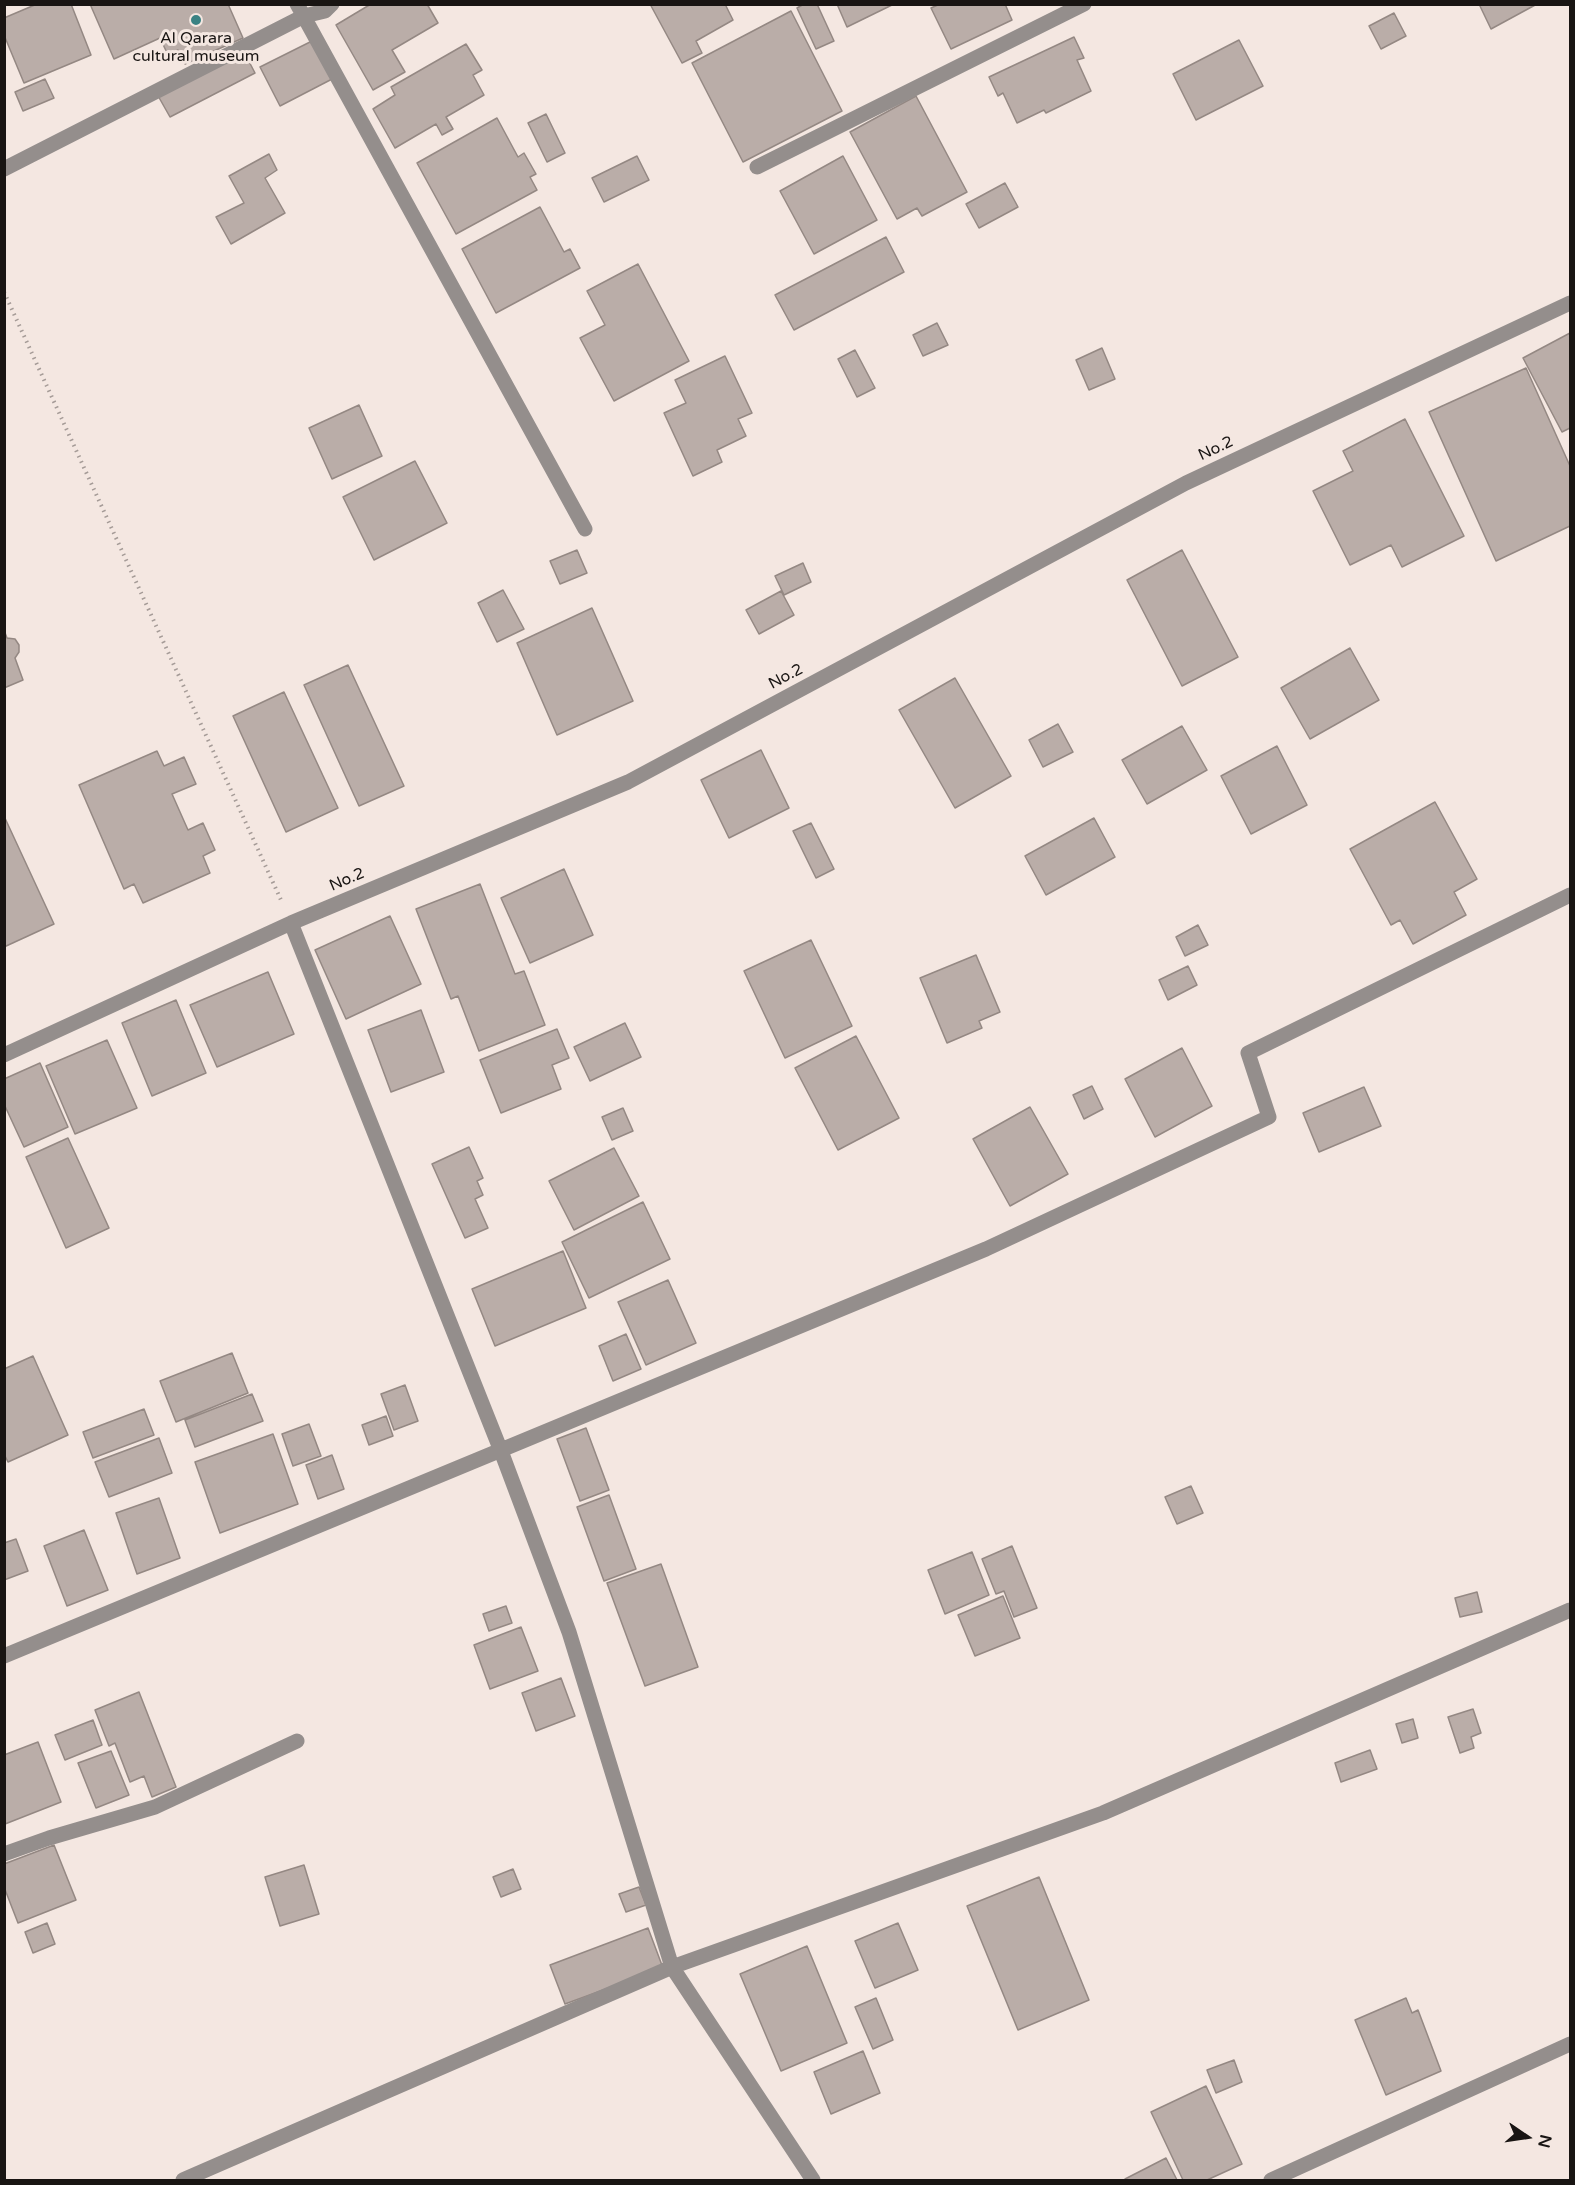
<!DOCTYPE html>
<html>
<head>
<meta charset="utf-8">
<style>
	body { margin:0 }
	#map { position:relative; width:1575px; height:2185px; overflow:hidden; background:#f4e7e1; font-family:"Varela Round",sans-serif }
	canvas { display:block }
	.frame { position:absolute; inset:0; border:6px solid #191513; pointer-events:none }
	.north { position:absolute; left:1497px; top:2107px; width:60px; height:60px; -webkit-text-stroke:4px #f4e7e1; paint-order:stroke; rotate:103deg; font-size:16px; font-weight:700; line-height:24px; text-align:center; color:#191513 }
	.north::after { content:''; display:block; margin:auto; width:21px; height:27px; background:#191513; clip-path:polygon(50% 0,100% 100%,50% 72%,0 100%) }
</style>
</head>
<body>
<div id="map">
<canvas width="1575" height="2185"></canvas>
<div class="frame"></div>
<div class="north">N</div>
</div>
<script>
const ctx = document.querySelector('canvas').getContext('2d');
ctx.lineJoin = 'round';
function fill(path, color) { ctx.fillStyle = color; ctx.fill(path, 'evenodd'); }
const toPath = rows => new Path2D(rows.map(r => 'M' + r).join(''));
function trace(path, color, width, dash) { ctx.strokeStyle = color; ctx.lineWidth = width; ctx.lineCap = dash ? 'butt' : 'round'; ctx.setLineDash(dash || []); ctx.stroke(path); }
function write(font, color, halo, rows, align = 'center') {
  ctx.font = font + ' "Varela Round",sans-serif'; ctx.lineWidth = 6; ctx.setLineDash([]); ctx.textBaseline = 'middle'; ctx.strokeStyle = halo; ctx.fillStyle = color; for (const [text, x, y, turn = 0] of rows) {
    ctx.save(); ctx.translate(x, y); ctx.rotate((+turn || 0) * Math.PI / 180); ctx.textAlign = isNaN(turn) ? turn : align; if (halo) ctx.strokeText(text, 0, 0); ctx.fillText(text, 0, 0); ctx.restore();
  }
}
const building = toPath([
	[37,4,71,4,91,55,24,83,4,35,4,18,37,4],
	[90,4,228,4,243,38,185,64,178,50,168,55,160,38,114,59,90,4],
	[371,4,427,4,438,23,392,50,405,72,373,90,336,25,371,4],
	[650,4,725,4,733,20,696,41,702,53,682,63,650,4],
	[804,4,817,4,834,41,816,49,797,8,804,4],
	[837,4,894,4,847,27,837,4],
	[940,4,1005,4,1012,20,951,49,931,8,940,4],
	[1479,4,1537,4,1491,29,1479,4],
	[791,11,842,111,743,162,692,63,791,11],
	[1394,13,1406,36,1381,49,1369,26,1394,13],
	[1074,37,1084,58,1077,60,1091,91,1046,113,1044,110,1017,123,1003,93,998,96,989,77,1074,37],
	[316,39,336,77,280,106,260,67,316,39],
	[1239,40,1263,86,1196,120,1173,74,1239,40],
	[466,44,482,70,473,75,484,95,446,117,453,129,442,135,436,124,395,148,373,109,395,95,391,87,466,44],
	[243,50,255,73,170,117,157,94,243,50],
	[45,79,54,98,23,111,15,92,45,79],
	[916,96,967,192,922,216,917,208,897,219,850,132,916,96],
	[546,114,565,153,547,162,528,123,546,114],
	[497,118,518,157,524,153,536,174,530,177,537,190,456,234,417,163,497,118],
	[269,154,277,170,265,178,285,213,231,244,216,217,244,203,229,176,269,154],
	[637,156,649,180,604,202,592,178,637,156],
	[843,156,877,220,814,254,780,191,843,156],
	[1005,183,1018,207,979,228,966,204,1005,183],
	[540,207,564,252,570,249,580,268,496,313,462,249,540,207],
	[886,237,904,272,794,330,775,295,886,237],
	[638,264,689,361,614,401,580,338,605,325,587,291,638,264],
	[937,323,948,345,923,356,913,335,937,323],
	[1570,333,1570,428,1562,432,1523,358,1570,333],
	[1102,348,1115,379,1089,390,1076,360,1102,348],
	[855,350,875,388,857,397,838,359,855,350],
	[725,356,752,413,738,419,746,436,717,450,722,462,693,476,664,413,686,403,675,380,725,356],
	[1526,368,1570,466,1570,526,1496,561,1429,412,1526,368],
	[359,405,382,456,332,479,309,428,359,405],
	[1405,419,1464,536,1402,567,1391,545,1350,565,1313,491,1353,471,1343,451,1405,419],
	[415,461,447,523,374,560,343,497,415,461],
	[577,550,587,573,560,584,550,561,577,550],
	[1182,550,1238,657,1182,686,1127,580,1182,550],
	[803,563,811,582,784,595,775,576,803,563],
	[503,590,524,629,497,642,478,603,503,590],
	[781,591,794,615,759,634,746,610,781,591],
	[592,608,633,701,557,735,517,643,592,608],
	[4,630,7,638,15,639,19,645,19,652,15,658,23,680,4,688,4,630],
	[1350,648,1379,700,1310,739,1281,688,1350,648],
	[348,665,404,786,359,806,304,685,348,665],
	[955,678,1011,776,955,808,899,710,955,678],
	[284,692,338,808,286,832,233,716,284,692],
	[1058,724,1073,752,1043,767,1029,740,1058,724],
	[1182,726,1207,770,1147,804,1122,760,1182,726],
	[1277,746,1307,805,1251,834,1221,776,1277,746],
	[761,750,789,808,729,838,701,780,761,750],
	[157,751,164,766,184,757,196,784,172,794,188,830,203,823,215,850,203,856,210,873,143,903,134,884,124,889,79,785,157,751],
	[1435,802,1477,879,1454,892,1466,915,1413,944,1400,920,1391,925,1350,849,1435,802],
	[4,816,54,924,4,947,4,816],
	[1094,818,1115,857,1046,895,1025,856,1094,818],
	[811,823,834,869,816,878,793,831,811,823],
	[564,869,593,935,530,963,501,898,564,869],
	[480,884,515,974,524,971,545,1025,479,1051,458,996,451,999,416,909,480,884],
	[390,916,421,984,346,1019,315,950,390,916],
	[1198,925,1208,945,1185,956,1176,937,1198,925],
	[811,940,852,1026,785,1058,744,971,811,940],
	[976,955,1000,1012,979,1021,982,1028,947,1043,920,978,976,955],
	[1188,966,1197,985,1168,1000,1159,980,1188,966],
	[268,972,294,1034,217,1067,190,1005,268,972],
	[176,1000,206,1073,152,1096,122,1023,176,1000],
	[421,1010,444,1072,391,1092,368,1030,421,1010],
	[625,1023,641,1057,590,1081,574,1047,625,1023],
	[557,1029,569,1058,552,1065,561,1089,501,1113,480,1060,557,1029],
	[856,1036,899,1118,838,1150,795,1068,856,1036],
	[107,1040,137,1108,75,1134,46,1066,107,1040],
	[1182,1048,1212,1106,1155,1137,1125,1079,1182,1048],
	[40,1063,68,1127,24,1147,4,1104,4,1079,40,1063],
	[1092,1086,1103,1109,1084,1119,1073,1095,1092,1086],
	[1364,1087,1381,1126,1319,1152,1303,1113,1364,1087],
	[1030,1107,1068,1174,1010,1206,973,1139,1030,1107],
	[623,1108,633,1131,612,1140,602,1117,623,1108],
	[68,1138,109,1228,66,1248,26,1157,68,1138],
	[469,1147,483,1178,477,1181,483,1195,475,1199,488,1228,465,1238,432,1164,469,1147],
	[614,1148,639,1196,574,1230,549,1181,614,1148],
	[643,1202,670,1259,589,1298,562,1242,643,1202],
	[563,1251,586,1308,495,1346,472,1289,563,1251],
	[668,1280,696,1343,646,1365,618,1302,668,1280],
	[626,1334,641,1369,613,1381,599,1346,626,1334],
	[232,1353,248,1393,176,1422,160,1381,232,1353],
	[33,1356,68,1435,8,1462,4,1454,4,1369,33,1356],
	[405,1385,418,1421,394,1430,381,1394,405,1385],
	[252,1394,263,1421,195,1447,185,1420,252,1394],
	[144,1409,154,1435,93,1458,83,1432,144,1409],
	[386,1416,393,1436,369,1445,362,1425,386,1416],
	[309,1424,321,1456,293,1466,282,1434,309,1424],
	[586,1428,609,1490,580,1501,557,1439,586,1428],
	[273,1434,298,1504,220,1533,195,1462,273,1434],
	[159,1438,172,1473,109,1497,95,1462,159,1438],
	[332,1455,344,1489,318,1499,306,1465,332,1455],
	[1191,1486,1203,1513,1177,1524,1165,1497,1191,1486],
	[609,1495,636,1569,604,1581,577,1507,609,1495],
	[159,1498,180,1558,137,1574,116,1513,159,1498],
	[84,1530,108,1590,67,1606,44,1546,84,1530],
	[16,1539,28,1571,4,1580,4,1543,16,1539],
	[1012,1546,1037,1608,1014,1617,1004,1591,996,1594,982,1559,1012,1546],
	[972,1552,989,1595,945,1614,928,1570,972,1552],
	[661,1564,698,1667,645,1686,607,1583,661,1564],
	[1477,1592,1482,1612,1460,1617,1455,1598,1477,1592],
	[1003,1596,1020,1638,975,1656,958,1615,1003,1596],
	[506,1606,512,1623,489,1631,483,1614,506,1606],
	[521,1627,538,1671,490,1689,474,1645,521,1627],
	[561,1678,575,1716,536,1731,522,1693,561,1678],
	[139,1692,176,1787,152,1797,144,1776,130,1782,115,1743,109,1746,95,1710,139,1692],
	[1473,1709,1481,1733,1471,1737,1474,1748,1460,1753,1448,1717,1473,1709],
	[1413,1719,1418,1738,1402,1743,1396,1724,1413,1719],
	[93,1720,102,1745,65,1760,55,1735,93,1720],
	[38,1742,61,1802,5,1824,4,1755,38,1742],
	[1370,1750,1377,1769,1341,1782,1335,1763,1370,1750],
	[111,1751,129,1795,96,1808,78,1763,111,1751],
	[54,1845,76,1900,18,1923,4,1887,4,1864,54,1845],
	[304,1865,319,1914,280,1926,265,1877,304,1865],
	[513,1869,521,1889,501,1897,493,1877,513,1869],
	[1039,1877,1089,2000,1018,2030,967,1906,1039,1877],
	[639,1887,646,1905,626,1912,619,1894,639,1887],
	[47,1923,55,1944,33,1953,25,1932,47,1923],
	[898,1923,918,1970,875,1988,855,1941,898,1923],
	[648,1928,663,1968,565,2004,550,1965,648,1928],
	[807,1946,847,2043,781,2071,740,1974,807,1946],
	[876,1998,893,2040,873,2049,855,2007,876,1998],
	[1406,1998,1412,2013,1418,2010,1441,2071,1386,2095,1355,2020,1406,1998],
	[863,2051,880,2093,831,2114,814,2072,863,2051],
	[1234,2060,1242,2082,1216,2093,1207,2070,1234,2060],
	[1206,2086,1242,2164,1207,2180,1183,2180,1151,2112,1206,2086],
	[1166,2158,1177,2180,1126,2180,1125,2179,1166,2158]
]);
const path = toPath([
	[4,292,281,900]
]);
const minor = toPath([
	[297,4,585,529],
	[757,167,1084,4],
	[4,169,304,16,325,11,332,4],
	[291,923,501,1451,569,1632,672,1967,813,2180],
	[4,1055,291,923,628,782,1186,483,1570,303],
	[4,1656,986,1249,1269,1117,1248,1053,1570,895],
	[4,1854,49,1838,155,1807,297,1741],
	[183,2180,672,1967,1103,1813,1570,1610],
	[1271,2180,1570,2044]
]);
const markers = [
	[196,20,6,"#3a8283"]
];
const poiNames = [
	["Al Qarara",196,39],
	["cultural museum",196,57]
];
const streetNames = [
	["No.2",1216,449,-25],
	["No.2",786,677,-28],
	["No.2",347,880,-23]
];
fill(building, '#baada8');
trace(building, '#948883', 1.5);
trace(path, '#a59b97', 4, [1.5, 4.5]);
trace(minor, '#948e8c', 15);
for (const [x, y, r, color] of markers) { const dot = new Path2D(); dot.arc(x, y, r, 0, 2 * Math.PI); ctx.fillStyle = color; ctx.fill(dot); trace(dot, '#f4e7e1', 2); }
write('16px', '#191513', '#f4e7e1', poiNames);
write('16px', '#191513', '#f4e7e1', streetNames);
</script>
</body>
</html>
